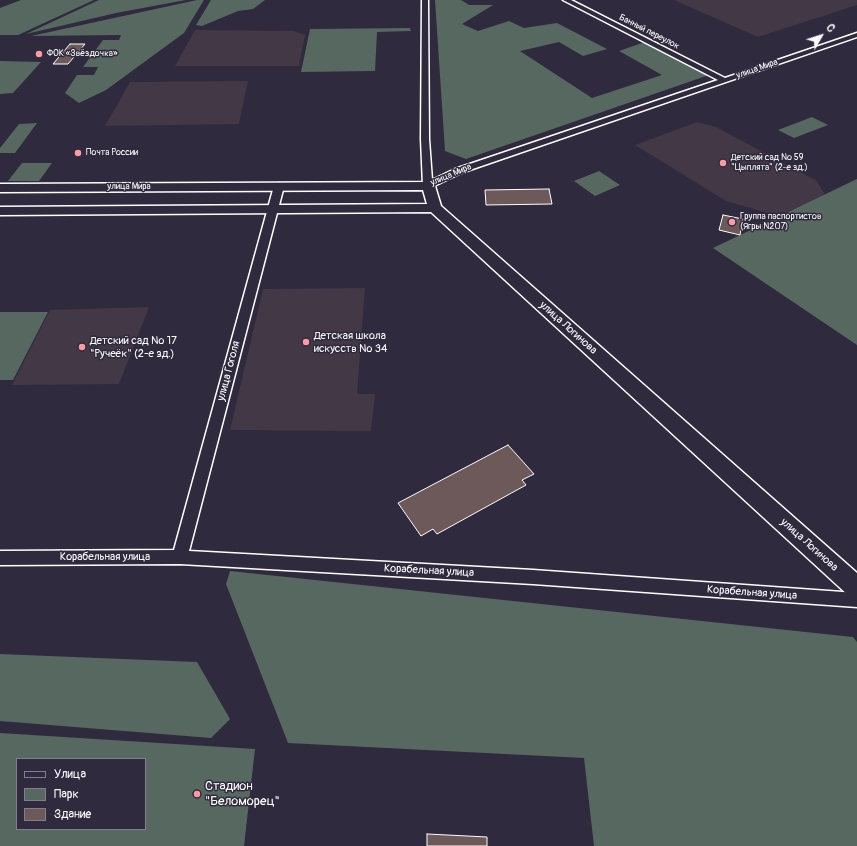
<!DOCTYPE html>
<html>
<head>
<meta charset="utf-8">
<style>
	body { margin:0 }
	#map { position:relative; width:857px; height:846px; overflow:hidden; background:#2f2a3d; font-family:Pangolin,sans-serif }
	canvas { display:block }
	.legend { position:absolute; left:16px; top:758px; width:130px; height:72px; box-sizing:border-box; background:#2f2a3d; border:1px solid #827f8b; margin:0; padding:5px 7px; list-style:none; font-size:12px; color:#fff }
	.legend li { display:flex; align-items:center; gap:8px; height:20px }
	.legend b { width:20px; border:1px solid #827f8b }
	.north { position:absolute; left:801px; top:16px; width:40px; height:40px; -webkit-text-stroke:3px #2f2a3d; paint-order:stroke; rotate:51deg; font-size:11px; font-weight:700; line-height:16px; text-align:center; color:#fff }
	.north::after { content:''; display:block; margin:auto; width:14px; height:18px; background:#fff; clip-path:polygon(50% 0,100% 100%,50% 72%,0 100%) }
</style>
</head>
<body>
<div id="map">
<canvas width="857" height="846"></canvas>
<ul class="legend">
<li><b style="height:5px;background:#2f2a3d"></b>Улица</li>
<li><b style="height:11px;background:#576860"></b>Парк</li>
<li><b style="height:11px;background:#6d585a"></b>Здание</li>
</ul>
<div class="north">С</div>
</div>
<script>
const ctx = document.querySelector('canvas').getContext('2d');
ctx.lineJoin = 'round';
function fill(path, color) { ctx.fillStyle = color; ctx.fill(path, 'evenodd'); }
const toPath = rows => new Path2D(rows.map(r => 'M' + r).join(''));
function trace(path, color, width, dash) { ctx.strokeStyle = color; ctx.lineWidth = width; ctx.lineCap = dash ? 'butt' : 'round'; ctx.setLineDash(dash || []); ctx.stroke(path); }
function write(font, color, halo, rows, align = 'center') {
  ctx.font = font + ' Pangolin,sans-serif'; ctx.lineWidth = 3; ctx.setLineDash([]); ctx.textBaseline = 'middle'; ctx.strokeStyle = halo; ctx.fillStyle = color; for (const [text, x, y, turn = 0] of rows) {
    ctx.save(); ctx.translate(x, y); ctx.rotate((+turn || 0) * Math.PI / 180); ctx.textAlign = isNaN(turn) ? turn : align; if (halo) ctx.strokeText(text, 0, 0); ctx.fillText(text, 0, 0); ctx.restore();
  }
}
const built = toPath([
	[674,0,857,0,857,5,758,37],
	[195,30,294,31,305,35,299,66,175,66],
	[248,81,239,124,105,126,130,82],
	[697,122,716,127,817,181,825,195,778,216,726,201,635,145],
	[365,288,357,394,375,394,371,431,230,430,263,289],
	[149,307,119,384,12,385,50,310]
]);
const green = toPath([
	[21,0,94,0,18,35,0,35,0,8],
	[99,0,186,0,116,13,26,34],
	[197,0,204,0,184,33,106,90,79,103,65,93,77,75,94,75,98,67,83,67,103,40,119,40,121,35,31,36],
	[211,0,265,0,253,9,238,11,202,26,196,25],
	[435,0,461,0,469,5,493,5,462,24,478,31,509,21,524,28,557,23,607,49,583,56,559,42,520,51,592,98,662,75,619,51,645,42,709,75,466,159,445,151],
	[410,28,411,31,377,32,375,71,301,72,310,29],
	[0,61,41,62,13,93,0,94],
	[812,117,828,125,794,138,778,130],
	[37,123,15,153,0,153,0,148,19,124],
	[22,163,52,163,39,181,8,181],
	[599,171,620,185,595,196,574,181],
	[857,179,857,345,713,248],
	[0,312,48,312,13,380,0,380],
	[230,571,853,637,857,642,857,846,594,846,584,758,288,743,226,584],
	[0,654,197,662,230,719,211,738,0,721],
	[0,733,255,749,244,846,0,846],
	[17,759,145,759,145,829,17,829]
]);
const building = toPath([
	[70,44,85,44,68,64,53,64,70,44],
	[549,189,552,204,486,205,485,190,549,189],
	[723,215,743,219,740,235,719,230,723,215],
	[508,445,534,474,522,480,526,485,437,534,433,529,421,536,398,503,508,445],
	[427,834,487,837,487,846,427,846,427,834]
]);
const minor = toPath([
	[422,0,428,0,429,139,432,180,455,169,718,80,563,0,571,0,725,78,857,33,857,37,461,173,428,189,423,186,421,139,422,0],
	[279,183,284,186,189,551,533,570,857,593,857,607,533,584,180,564,0,565,0,551,174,550,274,186,279,183]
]);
const secondary = toPath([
	[428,182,433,183,435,186,441,206,857,573,857,599,849,596,431,212,0,215,0,207,427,204,423,190,0,192,0,184,428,182]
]);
const markers = [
	[39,54,4,"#ff9aa2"],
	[78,153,4,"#ff9aa2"],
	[723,163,4,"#ff9aa2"],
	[732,222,4,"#ff9aa2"],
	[306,342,4,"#ff9aa2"],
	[82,347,4,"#ff9aa2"],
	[197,794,4,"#ff9aa2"]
];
const farStreetnames = [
	["Банный переулок",649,32,27],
	["улица Мира",757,69,-19],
	["улица Мира",451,175,-23],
	["улица Мира",129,187]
];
const farPoinames = [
	["ФОК «Звёздочка»",47,54],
	["Почта России",86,153],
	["Детский сад № 59",731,158],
	["\"Цыплята\" (2-е зд.)",731,168],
	["Группа паспортистов",740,217],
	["(Ягры N207)",740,227]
];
const streetNames = [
	["улица Логинова",568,328,42],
	["улица Гоголя",229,371,-75],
	["улица Логинова",809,545,42],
	["Корабельная улица",105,557],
	["Корабельная улица",429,571,3],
	["Корабельная улица",752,593,4]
];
const poiNames = [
	["Детская школа",314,336],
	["искусств № 34",314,349],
	["Детский сад № 17",90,341],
	["\"Ручеёк\" (2-е зд.)",90,354]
];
const nearPoinames = [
	["Стадион",205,787],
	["\"Беломорец\"",205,802]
];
fill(built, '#423846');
fill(green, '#576860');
fill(building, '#6d585a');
trace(building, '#fff', 1);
trace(minor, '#fff', 3);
trace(secondary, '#fff', 3);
fill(minor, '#2f2a3d');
fill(secondary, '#2f2a3d');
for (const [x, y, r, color] of markers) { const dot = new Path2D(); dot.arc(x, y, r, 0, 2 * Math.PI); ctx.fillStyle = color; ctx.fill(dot); trace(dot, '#2f2a3d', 1.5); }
write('9px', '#fff', '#2f2a3d', farStreetnames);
write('9px', '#fff', '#2f2a3d', farPoinames, 'left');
write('11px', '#fff', '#2f2a3d', streetNames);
write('11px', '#fff', '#2f2a3d', poiNames, 'left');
write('13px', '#fff', '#2f2a3d', nearPoinames, 'left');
</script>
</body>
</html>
